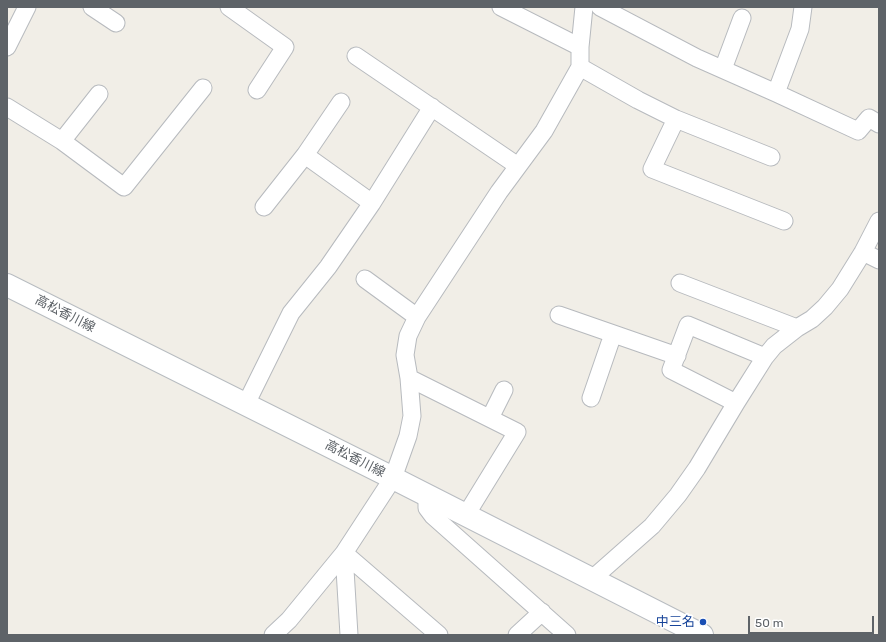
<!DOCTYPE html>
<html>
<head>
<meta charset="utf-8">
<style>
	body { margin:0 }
	#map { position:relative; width:886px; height:642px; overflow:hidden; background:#f1eee7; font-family:Rubik,sans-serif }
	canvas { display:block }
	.frame { position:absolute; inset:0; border:8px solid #5e6368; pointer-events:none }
	.scale { position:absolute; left:748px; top:616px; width:126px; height:18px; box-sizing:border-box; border:2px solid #5e6368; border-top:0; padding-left:5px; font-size:12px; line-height:14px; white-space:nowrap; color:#5e6368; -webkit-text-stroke:3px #fff; paint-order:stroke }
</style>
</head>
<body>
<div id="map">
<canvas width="886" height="642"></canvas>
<div class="frame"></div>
<div class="scale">50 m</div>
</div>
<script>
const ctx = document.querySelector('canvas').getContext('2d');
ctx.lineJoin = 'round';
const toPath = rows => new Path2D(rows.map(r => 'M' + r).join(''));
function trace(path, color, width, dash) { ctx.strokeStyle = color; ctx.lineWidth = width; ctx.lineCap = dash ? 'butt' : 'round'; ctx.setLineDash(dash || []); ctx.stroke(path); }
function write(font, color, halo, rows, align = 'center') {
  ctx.font = font + ' Rubik,"Noto Sans JP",sans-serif'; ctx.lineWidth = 3.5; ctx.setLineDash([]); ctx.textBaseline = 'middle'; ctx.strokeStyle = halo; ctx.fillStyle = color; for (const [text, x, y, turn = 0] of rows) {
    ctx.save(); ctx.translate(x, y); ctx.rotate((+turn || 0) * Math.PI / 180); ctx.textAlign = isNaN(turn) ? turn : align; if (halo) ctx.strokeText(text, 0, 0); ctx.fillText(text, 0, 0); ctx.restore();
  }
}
const minor = toPath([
	[92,7,116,23],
	[229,7,285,47,257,90],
	[501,7,580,47],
	[600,7,697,58,776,93,858,131,869,118,879,124],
	[7,47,27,7],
	[356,56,518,166],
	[580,67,638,100,676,119,771,157],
	[723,69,742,18],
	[776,93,800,29,803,7],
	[7,107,62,141,124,187,203,88],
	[676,119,652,169,784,221],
	[62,141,99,94],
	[305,155,372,203],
	[264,207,305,155,341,102],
	[863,252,879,260],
	[365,279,417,317],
	[680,283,797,328],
	[559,315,677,356],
	[409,378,517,432,466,515],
	[591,398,613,334],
	[736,403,671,370,688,325,765,357],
	[246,404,291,313,328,267,372,203,432,107],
	[490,418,504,390],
	[427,495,427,508,433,516,567,635],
	[344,553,439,635],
	[344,553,349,635],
	[592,579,652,526,678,495,697,468,736,403,765,357,774,346,797,328,812,319,825,307,840,289,863,252,879,221],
	[273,635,289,620,344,553,393,478,408,436,412,416,409,378,405,355,408,336,417,317,499,192,544,131,580,67,580,47,584,7],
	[517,635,542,612]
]);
const secondary = toPath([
	[7,285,393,478,702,635]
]);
const markers = [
	[703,622,4,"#1a4fb4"]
];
const streetNames = [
	["高松香川線",65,314,27],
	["高松香川線",355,459,27]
];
const transitNames = [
	["中三名",695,622]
];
trace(minor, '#b7babe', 19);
trace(secondary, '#b8bcc1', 24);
trace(minor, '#fff', 17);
trace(secondary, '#fff', 22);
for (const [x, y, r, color] of markers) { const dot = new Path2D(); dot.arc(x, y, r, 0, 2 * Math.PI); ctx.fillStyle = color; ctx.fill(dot); trace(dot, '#fff', 1.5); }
write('13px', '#5e6368', '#fff', streetNames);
write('13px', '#164399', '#fff', transitNames, 'right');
</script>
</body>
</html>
